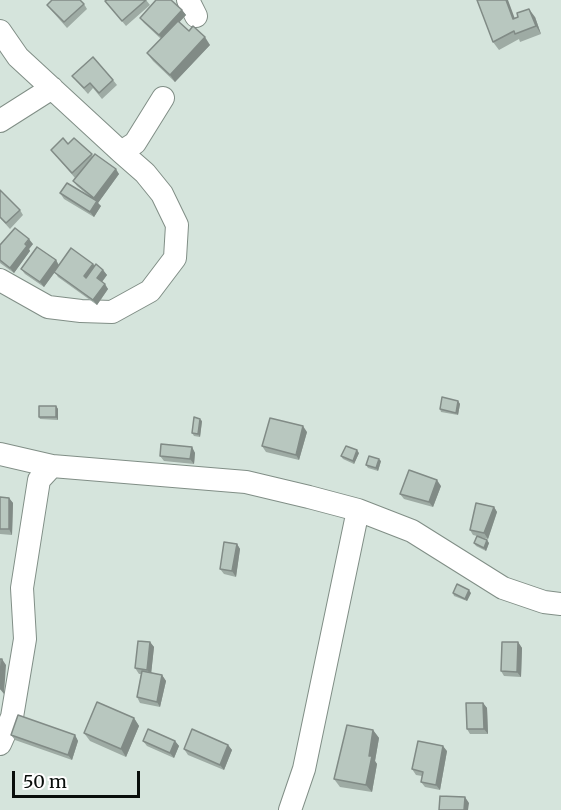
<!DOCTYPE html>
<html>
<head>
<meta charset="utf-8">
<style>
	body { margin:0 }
	#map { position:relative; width:561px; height:810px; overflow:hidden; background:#d5e4dc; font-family:Merriweather,serif }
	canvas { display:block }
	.scale { position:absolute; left:12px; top:771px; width:128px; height:27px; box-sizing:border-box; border:3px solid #090e0b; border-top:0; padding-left:8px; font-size:18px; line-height:21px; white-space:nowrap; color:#090e0b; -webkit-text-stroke:4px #fff; paint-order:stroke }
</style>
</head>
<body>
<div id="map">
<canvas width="561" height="810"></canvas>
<div class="scale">50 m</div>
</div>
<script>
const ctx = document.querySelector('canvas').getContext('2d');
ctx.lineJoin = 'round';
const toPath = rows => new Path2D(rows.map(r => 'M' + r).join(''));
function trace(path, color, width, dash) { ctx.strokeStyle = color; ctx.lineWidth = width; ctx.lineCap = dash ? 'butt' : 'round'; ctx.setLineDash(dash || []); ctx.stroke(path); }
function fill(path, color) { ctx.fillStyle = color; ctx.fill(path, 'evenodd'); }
const minor = toPath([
	[188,0,196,16],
	[0,31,18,57,121,152,135,143,163,98],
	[0,121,52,88],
	[0,280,48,307,81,311,112,312,150,291,175,258,177,225,162,194,145,173,121,152],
	[0,454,52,466,246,482,309,497,358,510,412,531,503,588,544,602,561,604],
	[0,744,12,717,25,639,22,588,39,480,52,466],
	[290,810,304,769,358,510]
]);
const wall = toPath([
	[146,0,150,5,126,26,105,1],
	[84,4,87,9,67,28,51,10,47,5],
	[182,10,186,15,179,22,189,31,210,45,175,82,153,61,147,53,161,39,144,23,140,18],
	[535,17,541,34,520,42,519,39,499,50,493,42],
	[72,76,113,80,117,85,102,99,93,88,88,94],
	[68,144,92,154,93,157,119,174,98,203,101,206,94,217,64,199,60,193,89,196,77,186,73,181,75,178,51,150],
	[0,190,20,210,23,215,10,229,0,218],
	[33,244,29,249,30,251,14,273,0,263,0,245],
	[56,260,59,265,93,264,95,266,103,270,107,275,102,282,108,289,97,305,58,277,55,272,44,287,25,274,21,269],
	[458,401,460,404,458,415,441,412,440,409],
	[56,406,58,409,58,420,40,419,39,417],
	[202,421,200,437,194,436,192,433],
	[307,432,299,460,266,452,262,446],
	[192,447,195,453,194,464,164,461,160,456],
	[359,453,354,464,343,459,341,456],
	[381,461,378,471,368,468,366,465],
	[441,486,433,507,404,499,400,494],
	[0,497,9,498,13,503,12,535,0,534],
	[494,507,497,512,488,539,480,537,489,543,486,551,476,546,474,543,477,536,473,535,470,530],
	[237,544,240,549,236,577,224,574,220,569],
	[453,593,471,593,467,601,454,596],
	[150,642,154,647,151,673,162,675,166,681,160,707,140,703,137,697,141,674,139,674,135,668],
	[518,642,522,648,521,677,504,676,501,671],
	[483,703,487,708,488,734,470,734,467,729],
	[134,718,139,726,126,757,90,741,84,733],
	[373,730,379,738,375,761,377,764,372,792,340,787,334,779],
	[11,735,75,735,78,741,72,760,15,740],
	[143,741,175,741,179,746,174,758,147,746],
	[228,745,232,750,224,770,188,755,184,749],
	[447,751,440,790,425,787,421,782,422,776,416,775,412,769]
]);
const shadedWall = toPath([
	[506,0,508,0,518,27,513,19],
	[529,9,535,17,541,34,536,26],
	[182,10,186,15,163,40,159,35],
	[205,37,210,45,175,82,170,75],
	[116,169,119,174,98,203,101,206,94,217,90,212,97,202,94,198],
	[29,239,33,244,29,249,30,251,14,273,10,268],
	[56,260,59,266,44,287,40,282],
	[93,264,96,269,88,281,84,276],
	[103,270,107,275,101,283,97,278],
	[105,284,108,289,97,305,93,300],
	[458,401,460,404,458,415,456,413],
	[56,406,58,409,58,420,56,417],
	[200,419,202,421,200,437,198,434],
	[303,426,307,432,299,460,296,455],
	[192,447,195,453,194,464,190,459],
	[357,450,359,453,354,464,353,461],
	[379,459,381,461,378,471,376,468],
	[437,480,441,486,433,507,429,502],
	[9,498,13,503,12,535,9,529],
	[494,507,497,512,488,539,484,533],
	[487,540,489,543,486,551,484,548],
	[237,544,240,549,236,577,232,571],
	[469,590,471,593,467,601,465,599],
	[150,642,154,647,151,675,147,670],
	[518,642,522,648,521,677,517,672],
	[2,659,6,665,4,694,0,689],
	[162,675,166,681,160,707,157,702],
	[483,703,487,708,488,734,484,729],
	[134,718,139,726,126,757,121,749],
	[373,730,379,738,375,761,377,764,372,792,366,785,369,756],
	[75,735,78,741,72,760,68,755],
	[175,741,179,746,174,758,170,753],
	[228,745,232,750,224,770,220,765],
	[443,746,447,751,440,790,436,785],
	[465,797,469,803,468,810,464,810]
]);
const building = toPath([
	[52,0,80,0,84,4,64,22,47,5,52,0],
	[107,0,146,0,122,21,105,1,107,0],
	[156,0,171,0,182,10,159,35,140,18,156,0],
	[477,0,506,0,513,19,518,17,517,13,529,9,536,26,515,34,514,31,493,42,477,0],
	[178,21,189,31,193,26,205,37,170,75,147,53,178,21],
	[93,57,113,80,99,93,90,83,84,88,72,76,93,57],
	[63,138,68,144,74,138,92,154,72,173,51,150,63,138],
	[95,154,116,169,94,198,73,181,95,154],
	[67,183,97,201,90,212,60,193,67,183],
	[0,190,20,210,6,223,0,217,0,190],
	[15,228,29,239,25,244,27,246,10,268,0,260,0,245,15,228],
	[37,247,56,260,40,282,21,269,37,247],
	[71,248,93,264,84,276,86,278,96,264,103,270,97,278,105,284,93,300,54,272,71,248],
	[442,397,458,401,456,413,440,409,442,397],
	[39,406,56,406,56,417,39,417,39,406],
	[194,417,200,419,198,434,192,433,194,417],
	[270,418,303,426,296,455,262,446,270,418],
	[161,444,192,447,190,459,160,456,161,444],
	[346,446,357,450,353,461,341,456,346,446],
	[369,456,379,459,376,468,366,465,369,456],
	[409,470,437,480,429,502,400,494,409,470],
	[0,497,9,498,9,529,0,529,0,497],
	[476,503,494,507,484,533,470,530,476,503],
	[477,536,487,540,484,548,474,543,477,536],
	[224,542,237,544,232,571,220,569,224,542],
	[457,584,469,590,465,599,453,593,457,584],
	[138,641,150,642,147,670,135,668,138,641],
	[502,642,518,642,517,672,501,671,502,642],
	[0,659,2,659,0,689,0,659],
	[142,671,162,675,157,702,137,697,142,671],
	[97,702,134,718,121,749,84,733,97,702],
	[466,703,483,703,484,729,467,729,466,703],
	[18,715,75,735,68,755,11,735,18,715],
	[347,725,373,730,369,756,372,756,366,785,334,779,347,725],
	[148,729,175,741,170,753,143,741,148,729],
	[192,729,228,745,220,765,184,749,192,729],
	[418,741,443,746,436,785,421,782,423,772,412,769,418,741],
	[440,796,465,797,464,810,439,810,440,796]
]);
trace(minor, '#808e86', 24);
trace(minor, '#fff', 22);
fill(wall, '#9eaba4');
fill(shadedWall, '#818b86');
fill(building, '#b8c7bf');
trace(building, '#818b86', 1.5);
</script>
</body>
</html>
